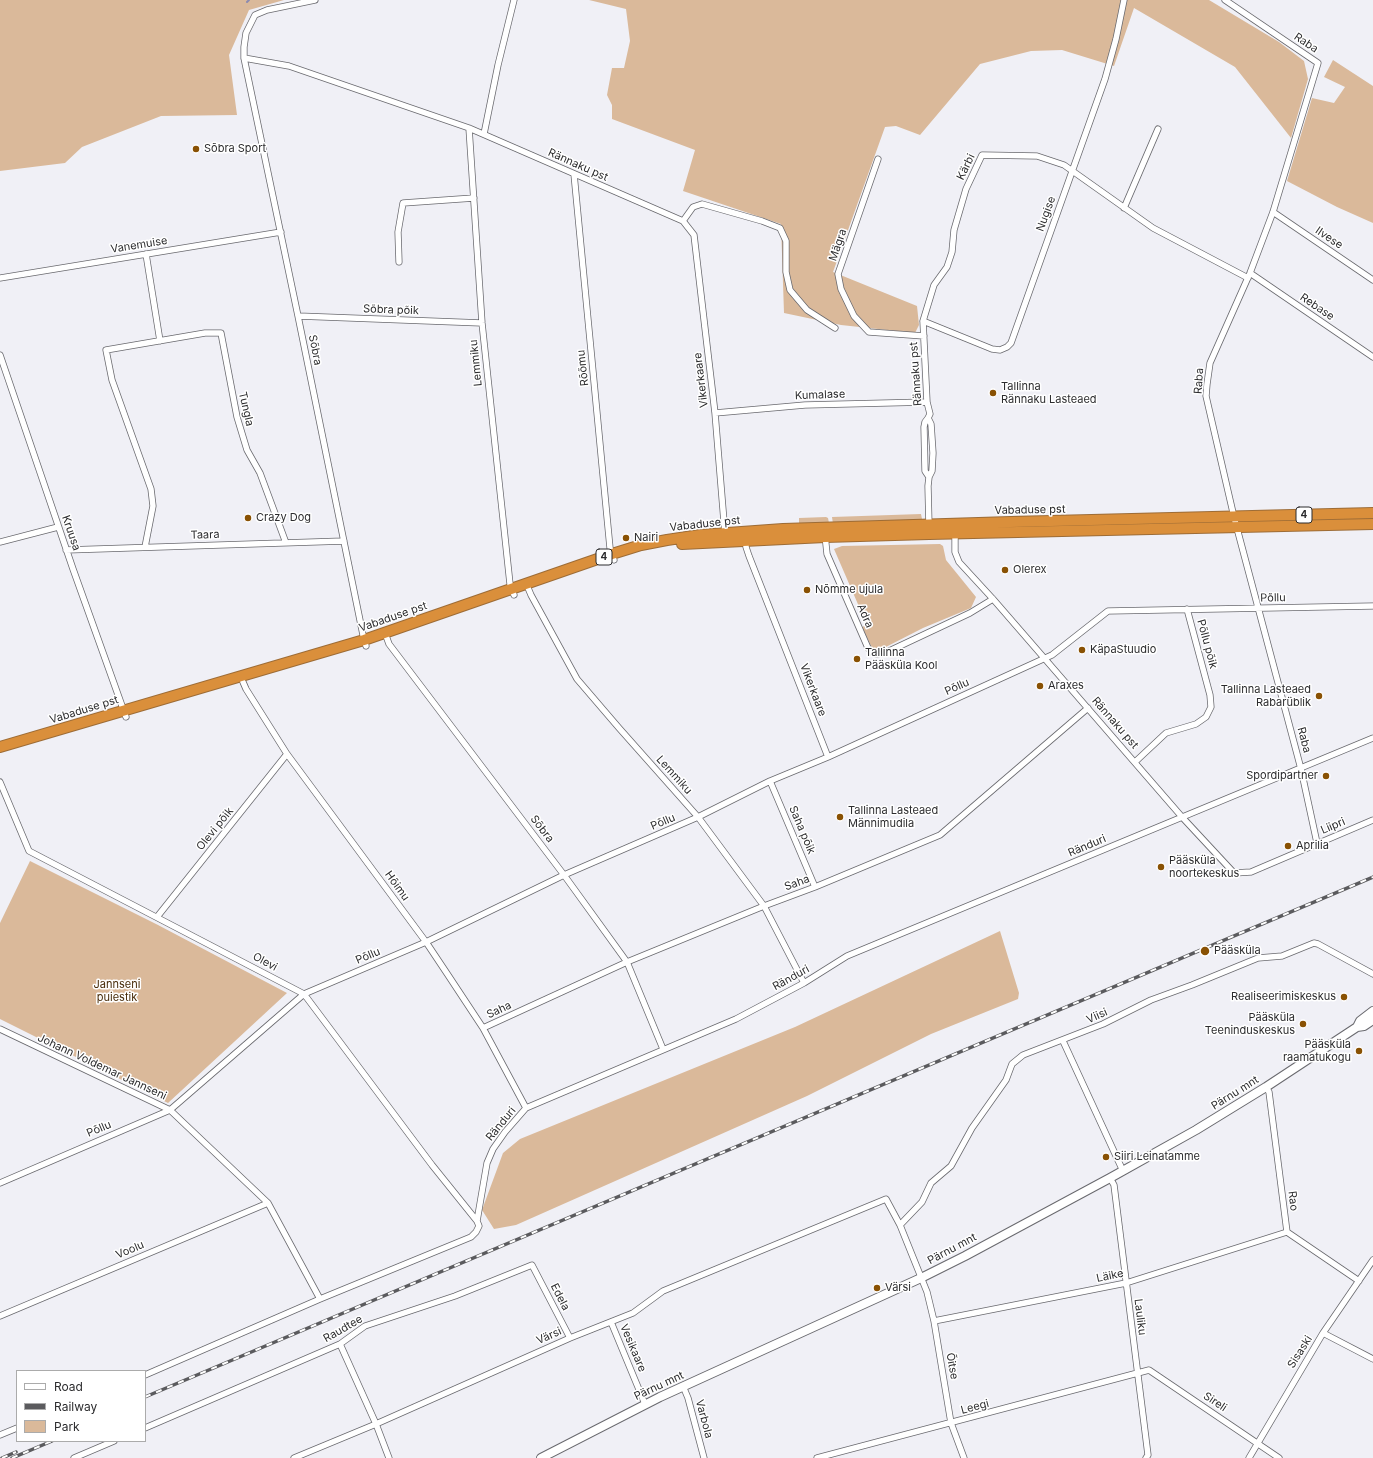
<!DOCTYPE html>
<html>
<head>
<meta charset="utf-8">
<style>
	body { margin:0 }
	#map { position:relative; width:1373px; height:1458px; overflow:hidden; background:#f0f0f6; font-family:Inter,sans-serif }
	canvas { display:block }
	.legend { position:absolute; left:16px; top:1370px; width:130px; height:72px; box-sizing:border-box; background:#fff; border:1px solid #ababab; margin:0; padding:5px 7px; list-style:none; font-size:12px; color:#2c2c2e }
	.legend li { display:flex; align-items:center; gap:8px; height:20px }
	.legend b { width:20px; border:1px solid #ababab }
</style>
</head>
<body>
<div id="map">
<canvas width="1373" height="1458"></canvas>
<ul class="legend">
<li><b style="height:5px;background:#fff"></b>Road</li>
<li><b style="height:5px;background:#5b5b5e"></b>Railway</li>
<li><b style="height:11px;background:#dab99a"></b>Park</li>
</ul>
</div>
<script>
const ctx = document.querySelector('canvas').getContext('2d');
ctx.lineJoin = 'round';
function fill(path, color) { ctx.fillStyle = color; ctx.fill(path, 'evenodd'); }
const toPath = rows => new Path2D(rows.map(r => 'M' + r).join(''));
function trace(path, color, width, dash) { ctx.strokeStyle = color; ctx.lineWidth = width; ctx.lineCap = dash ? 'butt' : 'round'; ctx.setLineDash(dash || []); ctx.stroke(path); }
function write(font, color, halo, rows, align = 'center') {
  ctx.font = font + ' Inter,sans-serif'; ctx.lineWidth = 3; ctx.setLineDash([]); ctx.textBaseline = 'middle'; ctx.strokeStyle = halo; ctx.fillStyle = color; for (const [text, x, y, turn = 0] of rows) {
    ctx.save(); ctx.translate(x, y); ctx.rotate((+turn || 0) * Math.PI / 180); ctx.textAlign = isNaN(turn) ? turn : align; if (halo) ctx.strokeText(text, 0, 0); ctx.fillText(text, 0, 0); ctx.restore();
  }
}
const green = toPath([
	[0,0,284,0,249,10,229,55,237,115,161,116,82,147,65,163,0,171],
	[589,0,1209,0,1279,42,1304,61,1308,79,1291,138,1235,67,1134,8,1114,66,1062,50,1031,51,980,64,920,135,896,126,885,127,833,272,917,306,919,325,915,333,841,325,784,313,781,224,683,191,695,150,612,119,612,105,607,95,612,68,624,68,630,41,626,9],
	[1333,60,1373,86,1373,223,1337,207,1287,181,1312,98,1334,103,1345,87,1324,77],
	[921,514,922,519,919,520,833,524,832,517],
	[826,517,828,518,829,523,799,524,799,518],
	[940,544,943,546,946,560,976,597,971,608,923,628,878,651,872,648,862,627,867,625,834,549,842,546],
	[30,861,158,925,287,993,168,1103,0,1019,0,923],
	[1000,931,1019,993,1018,999,931,1034,807,1096,516,1225,494,1229,482,1210,503,1153,520,1139,795,1027]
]);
const stream = toPath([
	[247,2,249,0]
]);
const street = toPath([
	[315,0,267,10,255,15,246,33,244,47,244,58,298,316,363,635,366,646],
	[1225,0,1318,63,1273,212,1250,273,1210,363,1207,384,1206,396,1234,517,1301,769,1317,843],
	[244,58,289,66,469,128,683,221,694,235,715,413,725,534],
	[469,128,482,323,510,584,514,595],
	[484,134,498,65,514,0],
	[878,159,838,274,841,289,854,316,869,332,924,336],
	[574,174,610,548,614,560],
	[1124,208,1158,129],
	[1273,212,1373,280],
	[683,221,693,207,702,204,762,221,780,228,786,241,786,272,790,290,807,310,835,328],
	[146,254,160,341],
	[399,262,398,232,403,203,474,198],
	[1250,273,1373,357],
	[0,278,281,232],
	[298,316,482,323],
	[923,321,992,349,1000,350,1007,347,1011,343,1105,79,1116,39,1124,0],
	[0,355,73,569,126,717],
	[715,413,805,405,927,402],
	[928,418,925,422,924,427,925,471,929,477],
	[929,526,928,486,929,477,932,471,933,453,931,424,928,418,930,414,927,402,923,321,934,285,947,267,952,252,954,230,966,189,982,155,1037,156,1064,165,1153,228,1248,278],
	[955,532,955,552,959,562,993,599,1182,817,1234,873,1251,872,1373,820],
	[825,535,827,554,868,648,873,653,877,654,887,652,970,613,993,599],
	[746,540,746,547,749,556,828,757],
	[0,542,58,527],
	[145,547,153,506,151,489,112,380,106,350,205,333,221,333,237,417,247,450,260,473,286,543],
	[66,550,344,541],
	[526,583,531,595,577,679,619,728,698,817,764,906,804,983],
	[385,633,389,644,564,875,627,962,663,1049],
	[243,682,246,689,287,754,426,942,448,975,483,1028,526,1108],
	[1135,762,1166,733,1196,724,1206,717,1211,707,1210,695,1187,609],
	[770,781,815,887],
	[0,782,29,851,304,994,432,1165,477,1221],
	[157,917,287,754],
	[483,1028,627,962,764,906,815,887,940,835,1088,708],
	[0,1029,170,1110,268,1203,320,1299],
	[1063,1041,1123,1171],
	[1266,1087,1269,1092,1287,1232,1359,1281],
	[1110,1178,1114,1185,1148,1455,1146,1458],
	[0,1183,170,1110,304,994,426,942,564,875,698,817,770,781,828,757,1052,655,1108,611,1373,606],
	[900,1225,922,1202,931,1183,951,1166,972,1128,1006,1080,1012,1064,1023,1055,1103,1024,1151,1000,1192,985,1258,958,1282,956,1314,943,1318,944,1373,974],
	[0,1316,268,1203],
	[934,1321,1126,1283,1287,1232],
	[611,1322,645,1404],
	[1323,1333,1373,1359],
	[340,1344,376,1424,389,1458],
	[145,1375,320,1299,471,1237,476,1232,479,1226,477,1221,487,1163,493,1149,505,1132,526,1108,736,1019,804,983,847,956,1373,738],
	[683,1386,688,1398,704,1458],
	[145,1428,340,1344,365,1326,455,1296,532,1265,570,1338],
	[0,1435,17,1428],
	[74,1458,114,1441],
	[294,1458,376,1424,570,1338,633,1313,663,1291,886,1199,900,1225,927,1292,934,1321,951,1423,964,1458],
	[817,1458,1149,1370,1279,1458],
	[1249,1458,1323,1333,1373,1260]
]);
const secondary = toPath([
	[1357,1027,1360,1021,1373,1011],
	[541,1458,660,1397,921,1278,965,1256,1110,1178,1196,1130,1266,1087,1357,1027,1364,1026,1373,1020]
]);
const highway = toPath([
	[682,544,825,537,929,534,1373,524],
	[0,747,364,640,612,554,641,545,667,540,700,535,783,529,1011,522,1373,513]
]);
const rail = toPath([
	[145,1397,1373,877],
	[2,1458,16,1452],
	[12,1458,52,1441]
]);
const markers = [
	[196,149,4,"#895103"],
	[993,393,4,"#895103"],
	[248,518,4,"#895103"],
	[626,538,4,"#895103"],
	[1005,570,4,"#895103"],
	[807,590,4,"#895103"],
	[1082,650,4,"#895103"],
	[857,659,4,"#895103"],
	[1040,686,4,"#895103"],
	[1319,696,4,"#895103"],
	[1326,776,4,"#895103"],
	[840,817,4,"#895103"],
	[1288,846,4,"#895103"],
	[1161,867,4,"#895103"],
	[1205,951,5,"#895103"],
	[1344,997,4,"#895103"],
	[1303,1024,4,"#895103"],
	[1359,1051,4,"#895103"],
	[1106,1157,4,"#895103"],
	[877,1288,4,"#895103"]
];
const shields = [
	[1304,515,16],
	[604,557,16]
];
const shieldNames = [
	["4",1304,515],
	["4",604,557]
];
const streetNames = [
	["Raba",1306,43,34],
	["Rännaku pst",578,165,24],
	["Kärbi",966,167,-64],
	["Nugise",1046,214,-70],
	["Ilvese",1329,238,34],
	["Vanemuise",139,245,-9],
	["Mägra",838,245,-71],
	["Rebase",1317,307,34],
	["Sõbra põik",391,310,2],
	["Sõbra",315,350,79],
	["Lemmiku",476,363,-96],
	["Rõõmu",583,368,-96],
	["Rännaku pst",916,374,-94],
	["Vikerkaare",701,380,-97],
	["Raba",1199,381,-86],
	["Kumalase",820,395,-2],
	["Tungla",246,409,77],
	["Vabaduse pst",1030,510,-1],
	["Vabaduse pst",705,524,-6],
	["Kruusa",71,533,71],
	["Taara",205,535,-2],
	["Põllu",1273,598,-1],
	["Adra",865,616,66],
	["Vabaduse pst",393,617,-19],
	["Põllu põik",1207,644,75],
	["Põllu",957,687,-24],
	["Vikerkaare",813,690,69],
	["Vabaduse pst",84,710,-17],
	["Rännaku pst",1115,723,49],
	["Raba",1304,740,75],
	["Lemmiku",674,775,48],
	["Põllu",663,822,-23],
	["Liipri",1333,826,-23],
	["Olevi põik",215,829,-51],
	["Sõbra",542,829,53],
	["Saha põik",802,830,67],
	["Ränduri",1087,846,-23],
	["Saha",797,883,-20],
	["Hõimu",397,886,54],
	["Põllu",368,956,-23],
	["Olevi",265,962,28],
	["Ränduri",791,978,-29],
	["Saha",499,1010,-25],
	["Viisi",1097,1016,-24],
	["Johann Voldemar Jannseni",102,1067,25],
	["Pärnu mnt",1235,1093,-32],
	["Ränduri",501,1124,-51],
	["Põllu",99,1129,-23],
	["Rao",1293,1201,83],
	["Pärnu mnt",952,1249,-28],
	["Voolu",130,1250,-23],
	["Läike",1110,1276,-12],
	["Edela",560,1297,63],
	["Lauliku",1140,1317,83],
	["Raudtee",343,1329,-30],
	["Värsi",549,1336,-24],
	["Vesikaare",633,1348,67],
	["Sisaski",1300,1352,-58],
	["Õitse",952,1366,80],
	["Pärnu mnt",659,1386,-25],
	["Sireli",1215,1402,34],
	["Leegi",975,1407,-15],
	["Varbola",704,1419,75]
];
const poiNames = [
	["Sõbra Sport",204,149],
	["Tallinna",1001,387],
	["Rännaku Lasteaed",1001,400],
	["Crazy Dog",256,518],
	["Nairi",634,538],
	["Olerex",1013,570],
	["Nõmme ujula",815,590],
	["KäpaStuudio",1090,650],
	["Tallinna",865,653],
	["Pääsküla Kool",865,666],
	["Araxes",1048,686],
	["Tallinna Lasteaed",1311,690,"right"],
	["Rabarüblik",1311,703,"right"],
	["Spordipartner",1318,776,"right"],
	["Tallinna Lasteaed",848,811],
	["Männimudila",848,824],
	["Aprilia",1296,846],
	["Pääsküla",1169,861],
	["noortekeskus",1169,874],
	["Pääsküla",1214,951],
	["Realiseerimiskeskus",1336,997,"right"],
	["Pääsküla",1295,1018,"right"],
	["Teeninduskeskus",1295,1031,"right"],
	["Pääsküla",1351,1045,"right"],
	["raamatukogu",1351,1058,"right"],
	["Siiri Leinatamme",1114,1157],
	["Värsi",885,1288]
];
const parkNames = [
	["Jannseni",117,985],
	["puiestik",117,998]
];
fill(green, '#dab99a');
trace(stream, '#8b8ab0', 2);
trace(street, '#69696e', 7);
trace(secondary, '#69696e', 10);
trace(highway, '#9d6c36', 12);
trace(street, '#fff', 5.5);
trace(secondary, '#fff', 8);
trace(highway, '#da8f3b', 10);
trace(rail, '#5b5b5e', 3.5);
trace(rail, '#fff', 2, [6]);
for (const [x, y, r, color] of markers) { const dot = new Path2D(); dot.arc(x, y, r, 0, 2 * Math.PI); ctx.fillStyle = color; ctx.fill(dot); trace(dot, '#fff', 1.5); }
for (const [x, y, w] of shields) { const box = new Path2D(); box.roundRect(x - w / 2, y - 8, w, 16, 3); ctx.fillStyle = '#fff'; ctx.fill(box); trace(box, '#2c2c2e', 1); }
write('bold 10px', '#2c2c2e', null, shieldNames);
write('11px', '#2c2c2e', '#fff', streetNames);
write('11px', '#2c2c2e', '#fff', poiNames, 'left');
write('11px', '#482c0a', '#fff', parkNames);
</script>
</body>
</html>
